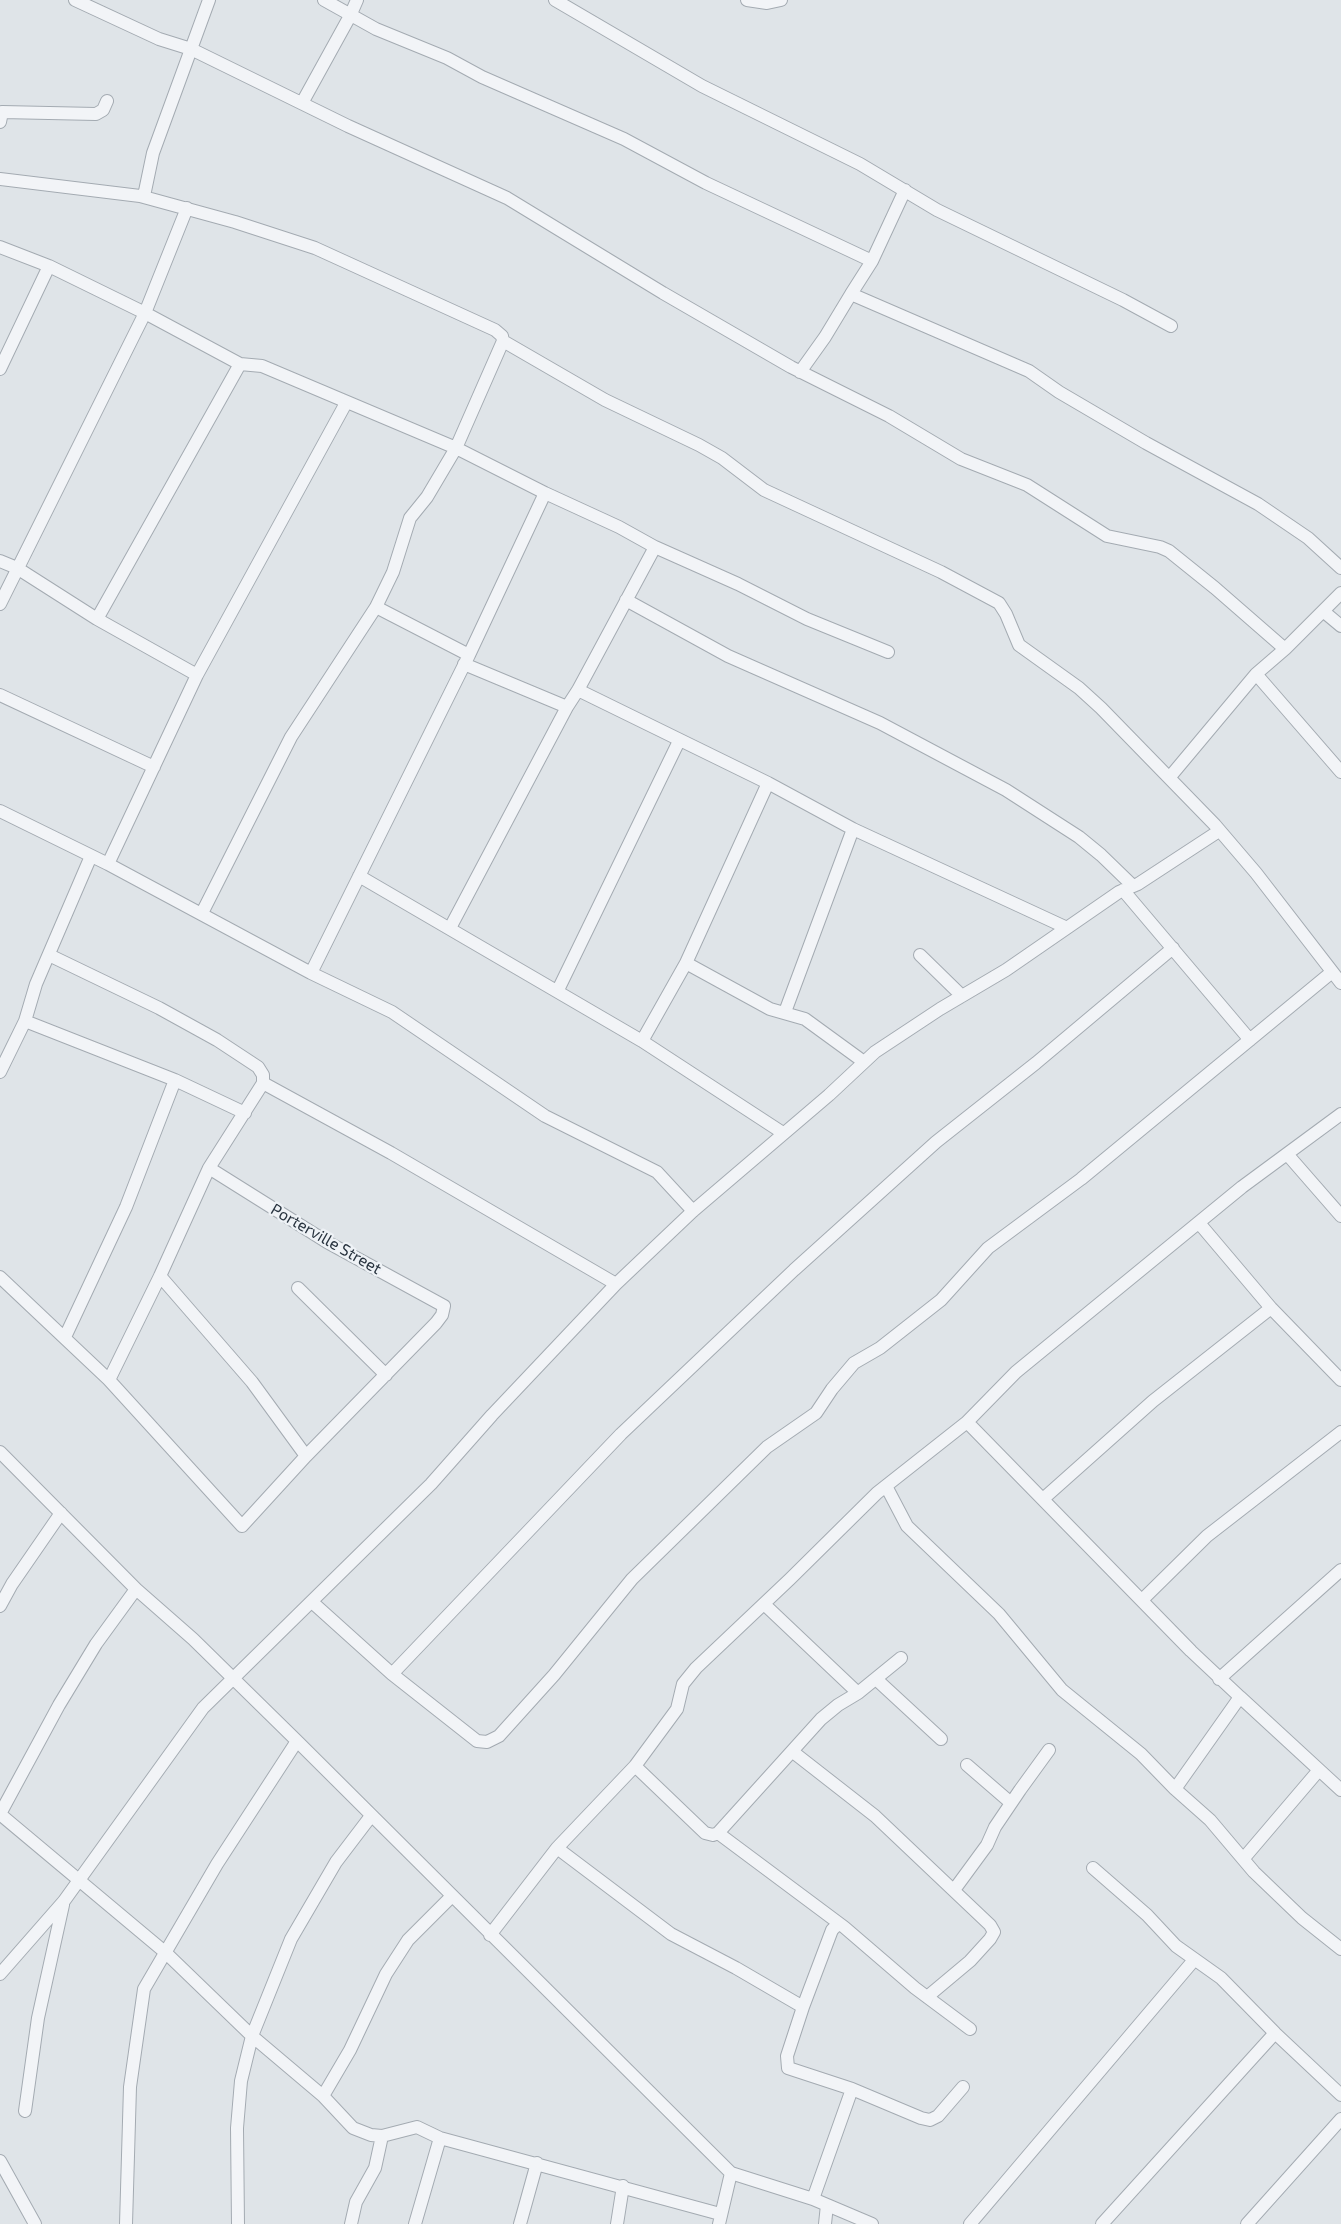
<!DOCTYPE html>
<html>
<head>
<meta charset="utf-8">
<style>
	body { margin:0 }
	canvas { display:block; background:#dfe4e8 }
</style>
</head>
<body>
<canvas width="1341" height="2224"></canvas>
<script>
const ctx = document.querySelector('canvas').getContext('2d');
ctx.lineJoin = 'round';
const toPath = rows => new Path2D(rows.map(r => 'M' + r).join(''));
function trace(path, color, width, dash) { ctx.strokeStyle = color; ctx.lineWidth = width; ctx.lineCap = dash ? 'butt' : 'round'; ctx.setLineDash(dash || []); ctx.stroke(path); }
function write(font, color, halo, rows, align = 'center') {
  ctx.font = font + ' "Exo 2",sans-serif'; ctx.lineWidth = 4.5; ctx.setLineDash([]); ctx.textBaseline = 'middle'; ctx.strokeStyle = halo; ctx.fillStyle = color; for (const [text, x, y, turn = 0] of rows) {
    ctx.save(); ctx.translate(x, y); ctx.rotate((+turn || 0) * Math.PI / 180); ctx.textAlign = isNaN(turn) ? turn : align; if (halo) ctx.strokeText(text, 0, 0); ctx.fillText(text, 0, 0); ctx.restore();
  }
}
const minor = toPath([
	[75,0,159,39,191,49,348,126,507,198,663,293,791,367,889,416,961,459,1027,485,1107,536,1160,547,1169,551,1215,588,1285,649],
	[324,0,376,29,447,58,482,77,624,139,706,183,872,261],
	[555,0,702,86,860,164,937,210,1123,300,1171,326],
	[747,0,767,3,781,0],
	[302,103,350,16,357,0],
	[0,122,2,112,96,114,103,110,107,101],
	[0,179,140,196,235,222,315,248,495,330,502,336,503,341,456,448,427,497,410,518,393,572,376,607,291,737,202,913],
	[144,196,153,153,209,0],
	[0,247,49,266,145,313,240,364,262,366,456,448,545,493,619,527,655,547,578,690,567,707,450,928],
	[851,294,872,261,905,190],
	[503,341,605,400,699,445,722,458,764,490,941,572,999,603,1006,614,1019,645,1079,688,1101,708,1215,825,1256,873,1341,983],
	[0,369,49,266],
	[800,372,825,337,851,294,1029,371,1059,392,1146,443,1258,504,1308,538,1341,568],
	[655,547,738,584,807,619,888,652],
	[0,561,17,568,97,619,197,675],
	[626,600,728,656,880,723,1006,790,1079,837,1101,855,1133,886],
	[0,604,145,313,187,208],
	[376,607,469,655],
	[1323,611,1341,626],
	[97,619,240,364],
	[464,664,567,707],
	[1256,674,1341,772],
	[578,690,768,783,686,963,642,1041],
	[0,695,154,767],
	[1169,778,1256,674,1285,649,1341,593],
	[768,783,853,829,1065,927],
	[0,811,108,864,311,973,392,1012,545,1116,657,1172,693,1211],
	[108,864,197,675,346,403],
	[359,876,642,1041,783,1133],
	[1123,890,1250,1040],
	[49,955,159,1008,217,1040,258,1067,263,1075,263,1083,209,1168,160,1276,109,1380],
	[920,955,962,996],
	[686,963,770,1009,805,1019,864,1062],
	[311,973,469,655,545,493],
	[558,990,679,741],
	[785,1012,853,829],
	[25,1021,175,1080,245,1113],
	[0,1072,25,1021,36,984,91,856],
	[263,1083,391,1153,616,1284],
	[1287,1154,1341,1216],
	[1199,1223,1271,1308,1341,1380],
	[160,1276,252,1382,306,1456],
	[0,1277,109,1380,242,1526,306,1456,436,1323,442,1315,444,1306,327,1242,209,1168],
	[298,1288,386,1375],
	[65,1337,126,1207,175,1080],
	[967,1422,1191,1651,1240,1697,1175,1789],
	[0,1452,136,1589,193,1639,297,1741,731,2173,813,2199,872,2224],
	[886,1486,907,1526,999,1614,1062,1690,1141,1754,1175,1789,1210,1820,1254,1872,1302,1918,1341,1949],
	[1043,1499,1153,1401,1271,1308],
	[1142,1600,1207,1536,1341,1432],
	[312,1602,392,1674,477,1741,487,1742,499,1736,554,1675,632,1579,767,1447,816,1413,832,1389,854,1363,880,1348,941,1300,988,1248,1081,1179,1332,972],
	[764,1604,858,1693],
	[0,1606,12,1584,61,1513],
	[392,1674,621,1434,794,1270,936,1142,1036,1063,1173,948],
	[876,1679,941,1739],
	[1219,1679,1341,1570],
	[1240,1697,1341,1790],
	[793,1752,875,1816,990,1925,994,1932,990,1939,970,1961,927,1997],
	[967,1765,1011,1803],
	[635,1766,705,1833,713,1835,718,1833,821,1719,838,1705,858,1693,901,1658],
	[0,1814,166,1953,252,2036,323,2096,353,2128,371,2135,382,2136,417,2127,440,2138,720,2214],
	[0,1814,59,1705,96,1644,136,1589],
	[718,1833,844,1927,915,1988,970,2029],
	[557,1848,671,1934,736,1968,803,2007],
	[1244,1858,1319,1770],
	[1093,1868,1147,1915,1176,1946,1221,1978,1275,2033,1341,2095],
	[954,1890,987,1845,995,1827,1020,1790,1049,1750],
	[838,1924,832,1930,803,2007,787,2056,788,2068,852,2089,921,2118,930,2120,938,2116,963,2087],
	[490,1935,557,1848,635,1766,677,1709,683,1684,696,1668,790,1579,877,1493,967,1422,1016,1372,1242,1187,1341,1114],
	[0,1974,64,1901,203,1708,431,1484,492,1415,616,1284,693,1211,829,1095,875,1052,940,1009,1006,970,1119,892,1138,884,1219,831],
	[323,2096,350,2050,386,1974,408,1940,452,1896],
	[25,2111,38,2018,63,1905],
	[0,2161,35,2224],
	[813,2199,852,2089],
	[126,2224,130,2087,144,1989,217,1864,297,1741],
	[238,2224,237,2128,241,2081,252,2036,291,1939,336,1862,371,1816],
	[351,2224,356,2202,375,2168,382,2136],
	[415,2224,440,2138],
	[520,2224,537,2163],
	[617,2224,623,2186],
	[719,2224,731,2173],
	[825,2224,827,2205],
	[970,2224,1194,1960],
	[1102,2224,1275,2033],
	[1247,2224,1341,2119]
]);
const streetNames = [
	["Porterville Street",326,1239,30]
];
trace(minor, '#a4abb2', 14);
trace(minor, '#f2f4f7', 12);
write('16px', '#28333f', '#eef2f6', streetNames);
</script>
</body>
</html>
